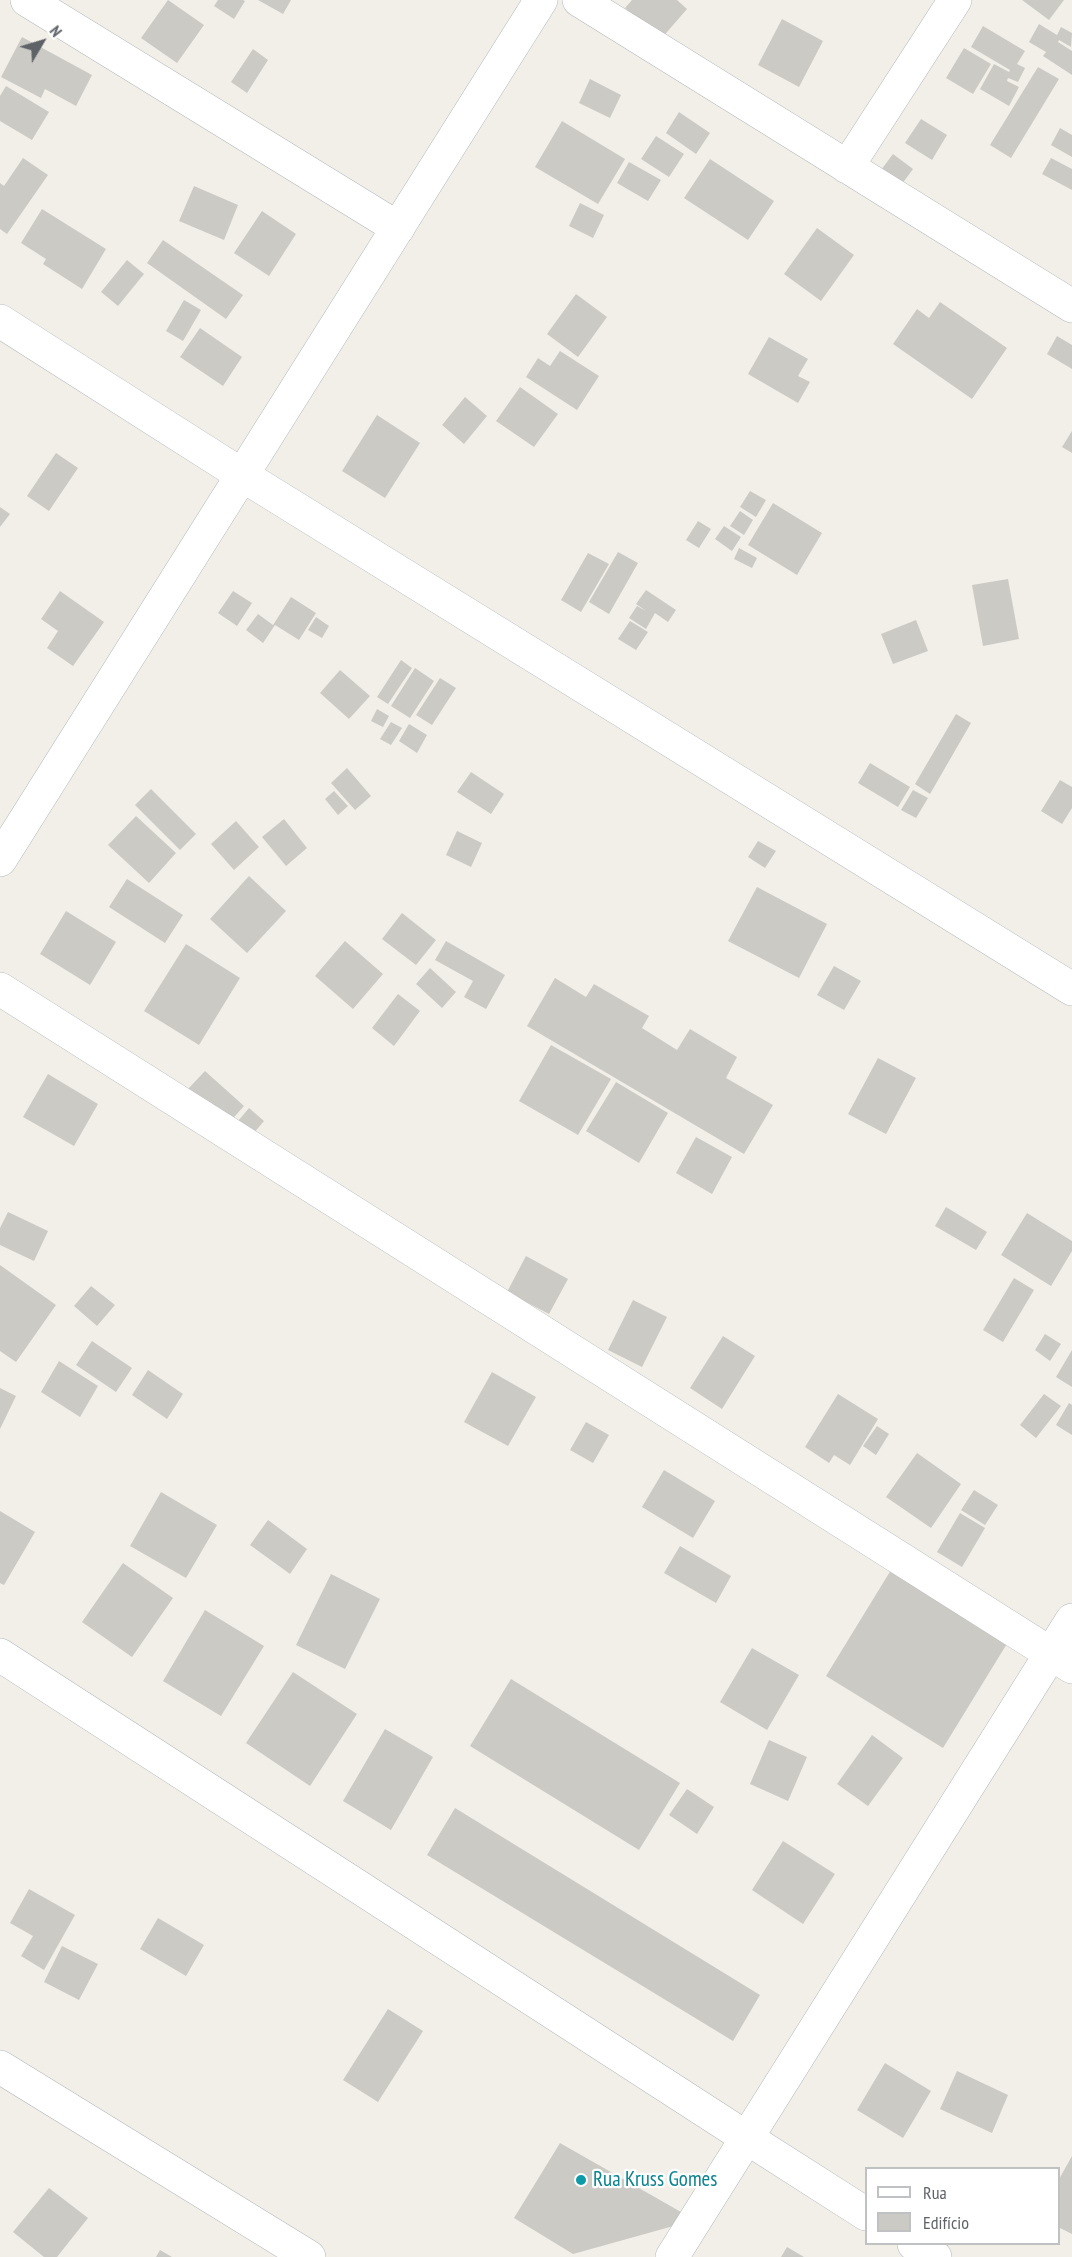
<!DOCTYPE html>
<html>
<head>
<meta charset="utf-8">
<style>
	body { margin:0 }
	#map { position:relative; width:1072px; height:2257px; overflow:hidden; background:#f1efe8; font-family:"PT Sans Narrow",sans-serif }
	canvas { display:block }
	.legend { position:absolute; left:865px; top:2167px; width:195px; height:78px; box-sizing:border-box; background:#fff; border:2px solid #bfc1c3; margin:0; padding:8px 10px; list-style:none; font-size:18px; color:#5f6368 }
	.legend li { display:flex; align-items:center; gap:12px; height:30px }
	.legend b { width:30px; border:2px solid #bfc1c3 }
	.north { position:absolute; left:12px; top:12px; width:60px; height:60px; -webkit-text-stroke:4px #fff; paint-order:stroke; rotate:52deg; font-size:16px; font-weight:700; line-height:24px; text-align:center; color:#5f6368 }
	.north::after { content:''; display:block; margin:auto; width:21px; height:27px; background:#5f6368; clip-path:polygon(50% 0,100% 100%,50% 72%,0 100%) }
</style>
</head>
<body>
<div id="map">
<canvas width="1072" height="2257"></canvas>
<ul class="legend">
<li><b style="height:8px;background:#fff"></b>Rua</li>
<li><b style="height:16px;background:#cccac5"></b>Edifício</li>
</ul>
<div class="north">N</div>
</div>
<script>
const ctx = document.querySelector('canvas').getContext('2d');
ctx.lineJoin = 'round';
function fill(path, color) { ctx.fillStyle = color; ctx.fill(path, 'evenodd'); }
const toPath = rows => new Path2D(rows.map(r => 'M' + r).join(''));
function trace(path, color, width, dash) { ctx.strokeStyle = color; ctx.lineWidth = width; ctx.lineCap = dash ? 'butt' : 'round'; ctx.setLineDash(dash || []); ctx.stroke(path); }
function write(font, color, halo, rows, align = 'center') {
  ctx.font = font + ' "PT Sans Narrow",sans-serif'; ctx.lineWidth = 4.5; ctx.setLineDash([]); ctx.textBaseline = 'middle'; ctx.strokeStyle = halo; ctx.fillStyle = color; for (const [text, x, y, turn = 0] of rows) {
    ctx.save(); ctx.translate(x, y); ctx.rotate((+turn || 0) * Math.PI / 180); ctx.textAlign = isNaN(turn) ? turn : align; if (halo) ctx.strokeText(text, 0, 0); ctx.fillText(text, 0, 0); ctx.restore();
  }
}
const building = toPath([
	[168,0,204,25,177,63,141,38],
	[218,0,243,0,245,1,234,19,214,6],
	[258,0,291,0,283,14],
	[632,0,677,0,687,9,661,39,625,8],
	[1022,0,1064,0,1049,20],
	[782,19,823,41,799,87,758,65],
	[1039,24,1057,35,1061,27,1072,33,1071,47,1059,40,1058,42,1072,51,1072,75,1043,56,1046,52,1029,42],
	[983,26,1025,51,1017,64,1025,68,1018,82,1008,78,1007,81,1019,87,1009,106,980,89,994,64,1009,72,1010,70,971,47],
	[22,37,92,75,76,106,45,89,41,98,1,77],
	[964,48,991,64,973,94,946,78],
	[253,49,268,60,247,93,231,82],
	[1038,67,1059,79,1011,158,990,145],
	[590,79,621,95,610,118,579,103],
	[6,86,49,112,32,140,0,121,0,96],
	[679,112,710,133,696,154,666,133],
	[921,119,947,135,932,160,905,143],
	[562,121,625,159,598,204,535,167],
	[1060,128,1072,135,1072,157,1051,145],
	[656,136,684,154,669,177,641,159],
	[893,154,913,169,899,188,878,174],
	[23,158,48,175,7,234,0,229,0,183,4,186],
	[1051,158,1072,169,1072,190,1042,174],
	[710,159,774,201,748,240,684,198],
	[629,162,661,180,648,201,617,183],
	[194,186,238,205,224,240,179,221],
	[580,203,604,215,593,238,569,226],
	[42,209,106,249,82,289,43,264,46,259,21,243],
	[262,211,296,234,269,276,234,253],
	[817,228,854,255,821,301,784,274],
	[163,240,243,295,226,319,147,263],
	[127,260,144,274,118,306,101,292],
	[576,294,607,317,578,357,547,334],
	[184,300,201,310,183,341,166,331],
	[940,302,1007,348,972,399,893,344,917,309,929,318],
	[200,328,242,357,223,386,180,357],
	[1057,336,1072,345,1072,369,1047,354],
	[769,337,808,359,798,376,810,382,798,403,748,374],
	[560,351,599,376,577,410,526,377,538,358,550,366],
	[520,387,558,414,534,447,496,421],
	[465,397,487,416,464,444,442,425],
	[377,415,420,443,385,498,342,471],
	[1072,431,1072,453,1062,447],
	[56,453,78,468,49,511,27,496],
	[750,491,766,500,756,517,740,507],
	[773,503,822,533,797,575,748,545],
	[0,507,10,514,0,527],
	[740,511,753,520,744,535,730,526],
	[698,521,711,529,699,548,686,540],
	[724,526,741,537,732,551,715,539],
	[739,548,757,558,752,568,734,559],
	[618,552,638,563,609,614,589,602],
	[588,553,609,564,581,612,561,600],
	[1008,579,1019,639,983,646,972,585],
	[646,590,676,610,668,622,655,613,646,629,629,618,637,606,646,611,636,604],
	[60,591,104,622,73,666,47,648,58,631,41,619],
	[233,591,252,603,237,626,218,613],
	[291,597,316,613,299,640,275,625,263,643,246,630,258,614,273,625],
	[316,617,329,626,322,638,308,630],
	[916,620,928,651,893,664,881,634],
	[630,621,648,632,636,650,618,639],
	[401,660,412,668,388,704,377,697],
	[415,668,434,681,410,718,391,706],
	[340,670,370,696,349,719,320,693],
	[440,678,456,688,432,725,416,715],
	[377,709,389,716,383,727,371,721],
	[956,714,971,723,930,794,915,784],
	[391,722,402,728,391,745,380,739],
	[409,724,427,735,417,753,399,741],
	[870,763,910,787,898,807,858,783],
	[347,768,371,796,355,810,331,783],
	[471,772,504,794,491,814,457,792],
	[1060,780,1072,787,1072,808,1062,824,1041,811],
	[151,789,196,834,180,850,135,805],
	[913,790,928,798,916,818,901,810],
	[334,791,348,806,338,815,325,799],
	[136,816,176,853,149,883,108,845],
	[284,819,307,848,286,866,262,837],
	[236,821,259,847,234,870,211,844],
	[457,831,482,843,471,867,446,855],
	[758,841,776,851,765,868,748,857],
	[249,876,286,911,247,953,210,919],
	[127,879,183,915,165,943,109,907],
	[757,887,827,924,799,978,728,941],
	[66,911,116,942,90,985,40,954],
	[402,913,436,940,416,965,382,939],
	[345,941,383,974,353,1009,315,976],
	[446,941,505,975,486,1009,464,997,473,981,435,960],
	[186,944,240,978,199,1045,144,1011],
	[834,966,861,981,844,1010,817,995],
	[430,968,456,992,442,1008,416,984],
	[555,978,586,997,594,984,649,1016,642,1028,677,1050,690,1029,737,1057,726,1078,773,1105,744,1154,527,1026],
	[398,994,420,1011,394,1046,372,1028],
	[551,1045,611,1079,578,1135,519,1101],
	[878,1058,916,1078,886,1134,848,1114],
	[205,1071,244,1106,227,1125,188,1089],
	[48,1074,98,1104,74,1146,23,1117],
	[616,1082,668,1113,639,1163,586,1131],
	[249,1108,264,1121,248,1140,233,1127],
	[696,1137,732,1157,712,1194,676,1173],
	[946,1207,987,1232,976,1250,935,1226],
	[8,1212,48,1231,34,1261,0,1245,0,1228],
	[1027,1213,1072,1241,1072,1251,1051,1286,1001,1255],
	[526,1256,568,1279,549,1314,507,1292],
	[0,1265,56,1305,16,1362,0,1351],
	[1014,1278,1034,1290,1003,1342,983,1330],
	[91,1286,115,1305,97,1326,74,1306],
	[633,1300,667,1317,642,1367,608,1350],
	[1045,1334,1061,1344,1050,1361,1035,1350],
	[723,1336,755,1356,722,1409,690,1388],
	[92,1341,132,1368,116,1392,76,1365],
	[1072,1350,1072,1387,1056,1377],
	[59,1361,98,1386,80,1417,41,1392],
	[148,1370,183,1394,167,1419,132,1395],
	[492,1372,536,1397,508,1446,464,1422],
	[0,1388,16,1396,0,1429],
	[838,1394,878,1419,850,1465,834,1455,829,1463,805,1447],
	[1044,1394,1061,1406,1036,1438,1020,1425],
	[1069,1403,1072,1405,1072,1435,1056,1425],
	[586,1422,609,1435,593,1463,570,1450],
	[877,1426,889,1434,876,1455,863,1446],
	[917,1453,961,1484,931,1528,886,1497],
	[664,1470,715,1501,693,1538,642,1507],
	[974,1490,998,1505,985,1525,961,1510],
	[161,1492,217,1525,186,1578,130,1546],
	[0,1511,35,1532,4,1585,0,1583],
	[960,1513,985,1528,962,1567,937,1552],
	[268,1520,307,1549,290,1574,250,1545],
	[680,1546,731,1576,716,1603,664,1573],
	[123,1563,173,1598,132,1657,82,1622],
	[891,1570,1008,1642,943,1748,826,1676],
	[331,1574,380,1599,345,1669,296,1645],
	[205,1610,264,1646,221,1716,163,1681],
	[752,1648,799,1675,767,1730,720,1702],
	[293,1672,357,1714,310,1786,246,1743],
	[511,1679,680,1783,639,1850,470,1746],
	[385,1729,433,1757,391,1830,343,1801],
	[872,1735,903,1758,868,1806,837,1784],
	[769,1740,807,1757,788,1801,750,1784],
	[687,1789,714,1807,697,1834,669,1815],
	[455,1808,760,1995,733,2041,427,1855],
	[783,1841,835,1874,803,1924,752,1890],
	[29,1889,75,1915,44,1970,21,1956,33,1936,10,1923],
	[158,1918,204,1945,186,1976,140,1949],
	[62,1946,98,1964,79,2000,44,1982],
	[388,2009,423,2031,378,2102,343,2080],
	[885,2063,931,2091,903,2138,857,2110],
	[957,2071,1008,2095,992,2133,940,2109],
	[560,2143,695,2220,573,2254,514,2218],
	[1072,2156,1072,2234,1058,2227,1058,2181],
	[49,2188,88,2218,57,2257,44,2257,13,2232],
	[787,2247,804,2257,781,2257],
	[160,2250,172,2257,156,2257]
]);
const street = toPath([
	[27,0,398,228],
	[579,0,1072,306],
	[847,167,955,0],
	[0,989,1072,1667],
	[0,1655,747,2138,866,2214],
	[0,2067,309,2257],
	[914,2244,935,2257],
	[672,2257,1072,1620]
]);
const secondary = toPath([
	[0,321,242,475,1072,989],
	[0,860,541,0]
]);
const markers = [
	[581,2180,6,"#0f9aa8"]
];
const cultureNames = [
	["Rua Kruss Gomes",593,2180]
];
fill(building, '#cccac5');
trace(street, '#b5b8bc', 34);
trace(secondary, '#b6babf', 34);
trace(street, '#fff', 33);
trace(secondary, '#fff', 33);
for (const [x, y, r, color] of markers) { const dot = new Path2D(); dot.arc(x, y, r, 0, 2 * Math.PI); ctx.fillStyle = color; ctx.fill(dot); trace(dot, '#fff', 2); }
write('21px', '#0d838f', '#fff', cultureNames, 'left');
</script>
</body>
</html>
